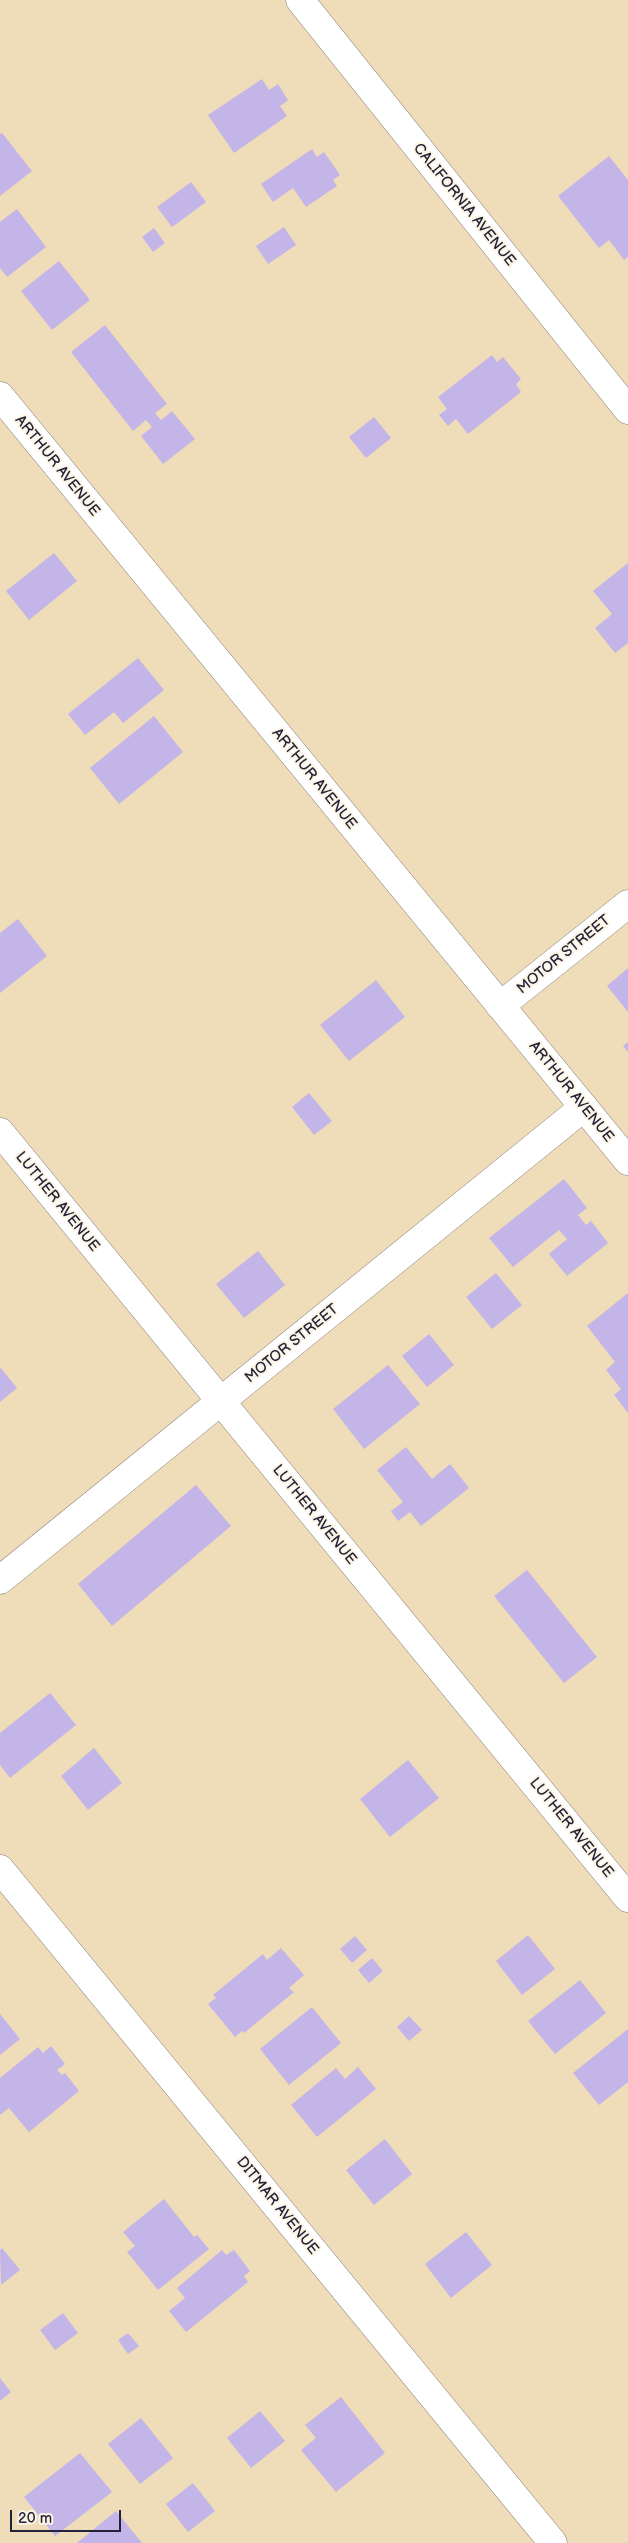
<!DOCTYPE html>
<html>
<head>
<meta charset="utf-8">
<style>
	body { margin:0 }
	#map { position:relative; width:628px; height:2543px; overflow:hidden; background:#efdcb9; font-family:"Balsamiq Sans",sans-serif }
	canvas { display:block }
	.scale { position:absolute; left:10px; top:2510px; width:111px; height:22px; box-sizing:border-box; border:2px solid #22223b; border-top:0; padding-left:6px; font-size:15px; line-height:18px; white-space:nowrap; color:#22223b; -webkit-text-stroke:4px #fcf5e5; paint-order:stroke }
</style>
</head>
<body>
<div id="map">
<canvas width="628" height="2543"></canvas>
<div class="scale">20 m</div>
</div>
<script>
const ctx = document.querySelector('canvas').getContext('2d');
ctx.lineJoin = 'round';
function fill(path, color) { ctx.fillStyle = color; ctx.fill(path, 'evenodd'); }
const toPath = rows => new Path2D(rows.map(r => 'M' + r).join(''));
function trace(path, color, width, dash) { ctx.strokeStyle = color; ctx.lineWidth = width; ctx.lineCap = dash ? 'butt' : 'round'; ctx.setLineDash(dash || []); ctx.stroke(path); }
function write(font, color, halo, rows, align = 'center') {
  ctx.font = font + ' "Balsamiq Sans",sans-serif'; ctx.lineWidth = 4; ctx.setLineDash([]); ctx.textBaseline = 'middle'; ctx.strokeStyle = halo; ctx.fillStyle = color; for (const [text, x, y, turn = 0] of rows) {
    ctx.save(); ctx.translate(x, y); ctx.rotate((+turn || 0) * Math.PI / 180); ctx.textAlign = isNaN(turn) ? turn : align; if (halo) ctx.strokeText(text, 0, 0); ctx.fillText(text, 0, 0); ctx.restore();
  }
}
const building = toPath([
	[262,79,269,90,278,84,288,100,280,106,287,116,234,153,208,115],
	[2,133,32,171,0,196,0,134],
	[312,149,317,157,324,152,340,175,333,180,337,186,306,207,293,188,273,202,261,184],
	[609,156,628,180,628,257,624,260,609,240,599,248,558,196],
	[191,182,206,202,172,227,157,207],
	[17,209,46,247,7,277,0,268,0,222],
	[284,227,296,245,268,264,256,246],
	[154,228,165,243,153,252,142,237],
	[59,261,90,300,52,330,21,291],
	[105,325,167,404,155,413,161,420,172,411,195,439,163,464,141,436,152,427,146,420,133,431,71,352],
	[492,355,497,362,503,357,521,379,516,384,521,392,468,434,456,419,448,426,439,415,447,409,438,397],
	[374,417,391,438,366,458,349,437],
	[54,553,77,581,29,620,6,591],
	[628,563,628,643,615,653,595,628,612,614,593,591],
	[138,658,164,690,123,723,114,712,85,735,68,714],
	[154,716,183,752,119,804,90,768],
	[18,919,47,956,0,993,0,933],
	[628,968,628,1012,607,986],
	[376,980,405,1017,349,1061,320,1025],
	[628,1042,628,1052,623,1046],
	[309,1093,332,1121,314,1135,292,1107],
	[564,1179,587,1208,578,1215,586,1225,591,1221,608,1243,567,1276,549,1254,567,1239,559,1230,513,1267,489,1238],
	[258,1251,285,1285,244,1318,216,1284],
	[496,1273,522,1305,492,1329,466,1297],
	[628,1293,628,1413,614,1395,621,1389,606,1370,615,1362,587,1326],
	[429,1334,454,1365,427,1387,402,1356],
	[388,1365,420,1404,364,1449,333,1409],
	[0,1367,17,1388,0,1402],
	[406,1447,432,1479,450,1464,469,1488,421,1526,410,1512,398,1521,391,1511,403,1502,377,1470],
	[196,1485,231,1526,112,1626,78,1584],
	[527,1570,597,1657,564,1683,494,1596],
	[50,1693,76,1725,10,1778,0,1765,0,1733],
	[94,1748,122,1783,88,1810,61,1776],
	[408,1760,439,1798,390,1837,360,1799],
	[528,1935,555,1969,522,1995,496,1961],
	[355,1936,367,1950,352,1963,340,1949],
	[281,1948,304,1975,289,1988,294,1992,244,2033,242,2031,235,2037,208,2004,216,1998,213,1995,263,1954,267,1960],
	[372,1958,383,1971,369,1983,358,1970],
	[580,1980,606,2013,555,2054,528,2021],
	[312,2007,341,2043,289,2085,260,2049],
	[0,2014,20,2039,0,2055],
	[409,2016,422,2030,409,2041,397,2027],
	[628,2029,628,2082,599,2105,573,2073],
	[51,2046,65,2064,57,2070,62,2075,65,2073,79,2091,29,2132,9,2108,0,2115,0,2078,38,2047,43,2053],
	[358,2067,376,2089,317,2137,291,2105,336,2068,345,2079],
	[385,2139,412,2174,374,2205,346,2170],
	[164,2199,194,2237,197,2235,209,2249,158,2290,127,2252,135,2246,123,2232],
	[466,2232,492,2265,451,2298,425,2264],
	[2,2248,20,2270,1,2285,0,2250],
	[222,2250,226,2255,234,2250,250,2271,244,2276,248,2282,186,2332,169,2311,185,2298,177,2288],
	[63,2313,78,2333,55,2350,40,2330],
	[128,2333,139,2346,128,2354,118,2340],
	[0,2378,11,2392,0,2401],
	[341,2397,385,2453,336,2492,301,2450,316,2438,305,2425],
	[260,2411,285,2441,251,2468,227,2438],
	[141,2418,173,2458,140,2484,108,2444],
	[80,2453,112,2492,55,2536,24,2497],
	[193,2483,215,2511,188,2532,166,2504],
	[116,2511,142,2543,77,2543]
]);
const minor = toPath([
	[300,0,628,410],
	[0,396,628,1161],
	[500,1006,628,904],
	[0,1132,628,1898],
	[0,1580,584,1107],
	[0,1869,553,2543]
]);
const streetNames = [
	["CALIFORNIA AVENUE",464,205,51],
	["ARTHUR AVENUE",57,466,51],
	["ARTHUR AVENUE",314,779,51],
	["MOTOR STREET",564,955,-39],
	["ARTHUR AVENUE",571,1092,51],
	["LUTHER AVENUE",57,1202,51],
	["MOTOR STREET",292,1344,-39],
	["LUTHER AVENUE",314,1515,51],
	["LUTHER AVENUE",571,1828,51],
	["DITMAR AVENUE",277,2206,51]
];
fill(building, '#c3b5e7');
trace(minor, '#887f7a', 29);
trace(minor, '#fff', 28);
write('15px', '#22223b', '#fcf5e5', streetNames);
</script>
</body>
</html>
